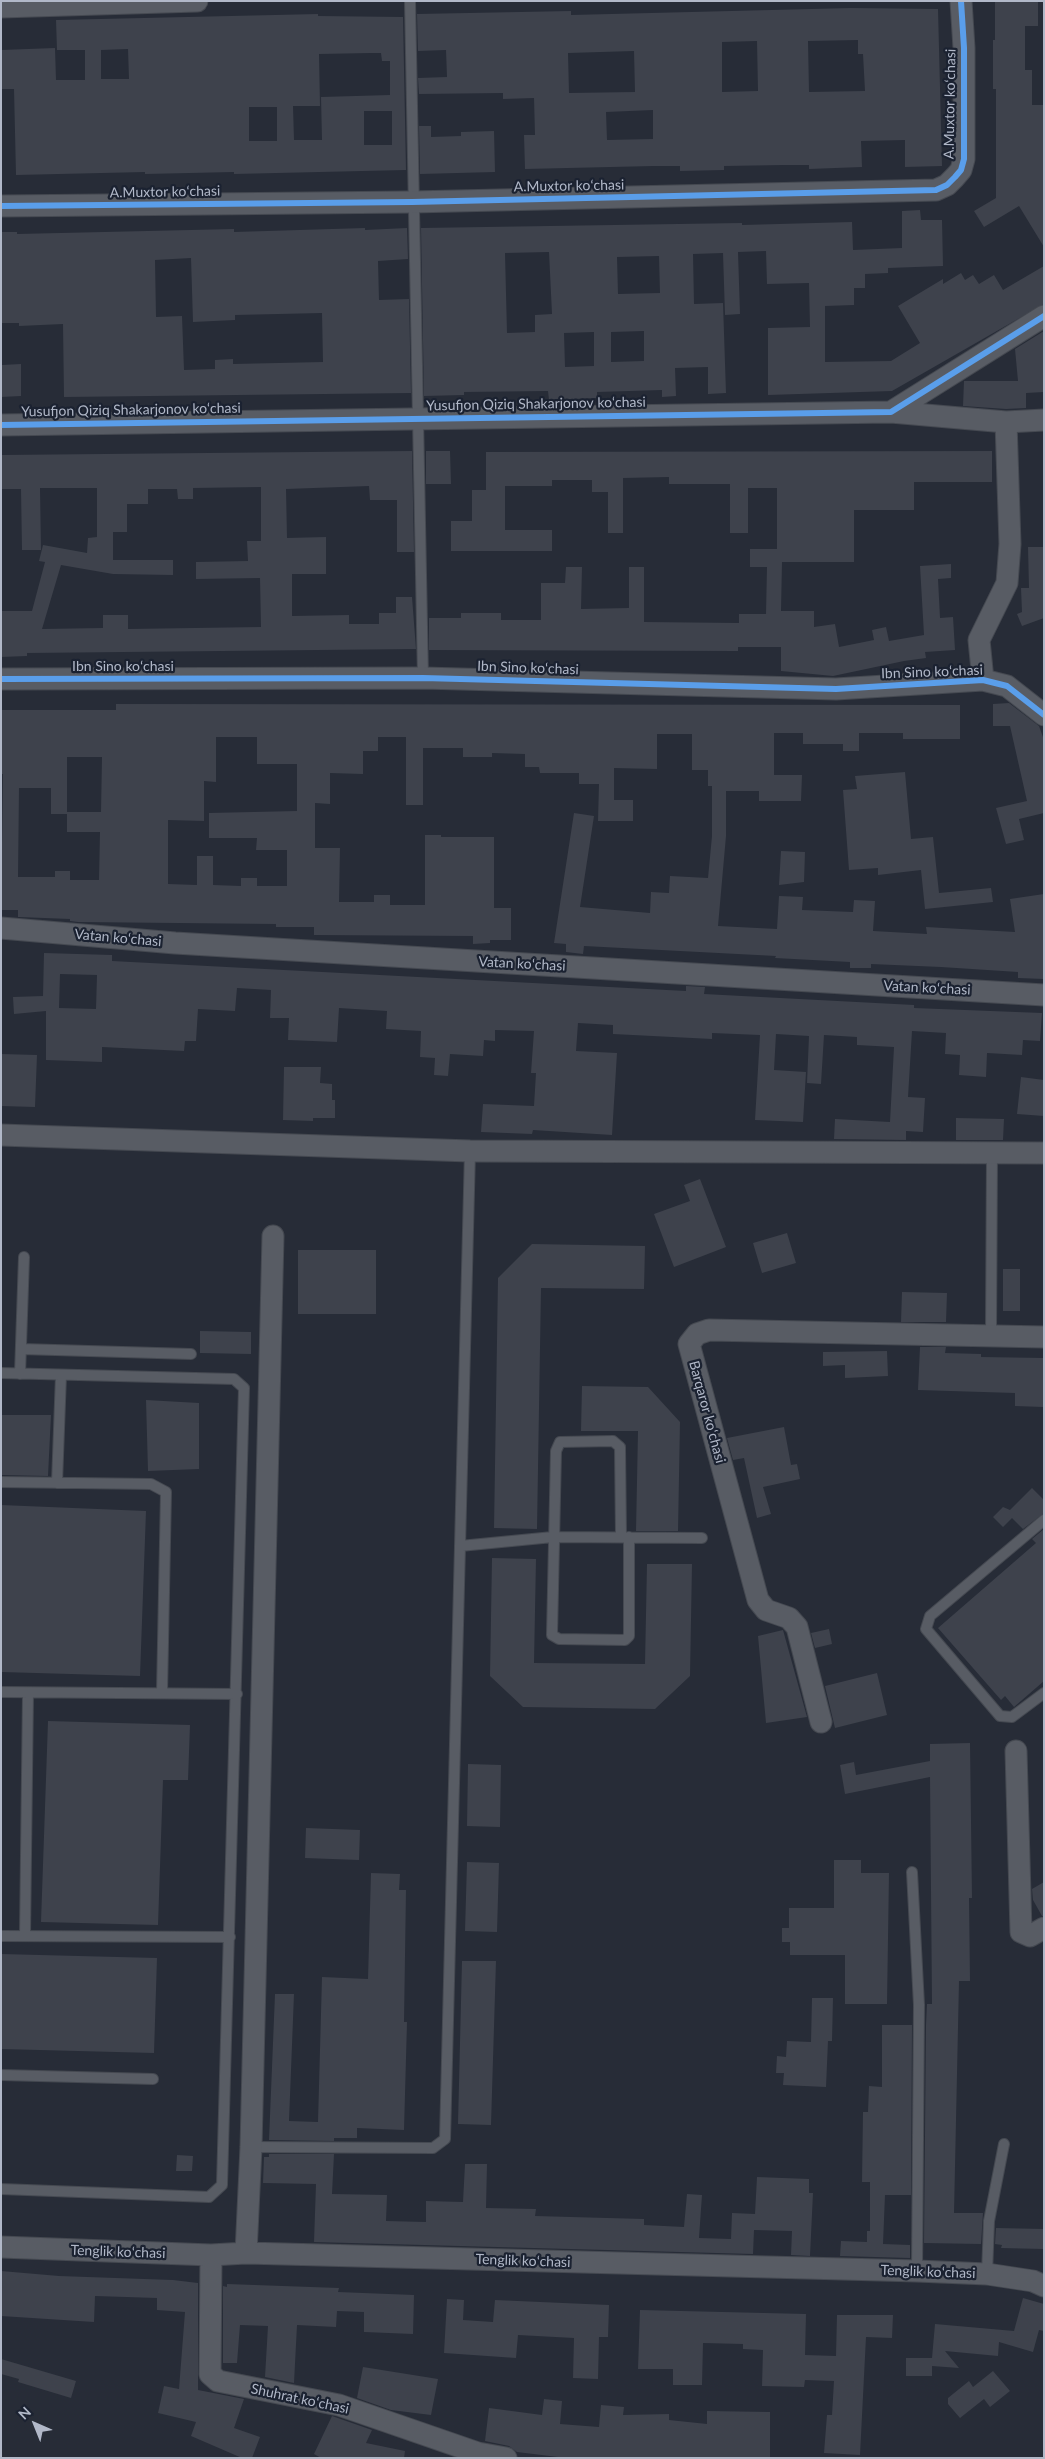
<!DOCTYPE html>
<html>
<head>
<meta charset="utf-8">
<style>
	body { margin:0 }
	#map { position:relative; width:1045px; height:2459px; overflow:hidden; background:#272c37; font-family:Lato,sans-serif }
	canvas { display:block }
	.frame { position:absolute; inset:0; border:2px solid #b1b8c8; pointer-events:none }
	.north { position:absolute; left:10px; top:2399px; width:50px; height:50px; -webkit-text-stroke:4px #1b2231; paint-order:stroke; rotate:316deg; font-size:14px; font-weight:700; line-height:20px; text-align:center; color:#b1b8c8 }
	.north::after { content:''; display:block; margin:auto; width:18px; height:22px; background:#b1b8c8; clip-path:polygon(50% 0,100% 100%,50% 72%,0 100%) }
</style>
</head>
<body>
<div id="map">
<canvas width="1045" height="2459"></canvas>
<div class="frame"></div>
<div class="north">N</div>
</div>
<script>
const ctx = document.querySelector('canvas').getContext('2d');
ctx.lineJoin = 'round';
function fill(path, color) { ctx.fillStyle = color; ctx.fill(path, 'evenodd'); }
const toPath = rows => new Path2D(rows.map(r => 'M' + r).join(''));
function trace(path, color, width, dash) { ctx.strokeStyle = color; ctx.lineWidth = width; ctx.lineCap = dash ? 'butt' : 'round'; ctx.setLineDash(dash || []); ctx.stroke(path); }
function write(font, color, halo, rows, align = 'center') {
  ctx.font = font + ' Lato,sans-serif'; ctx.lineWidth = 4.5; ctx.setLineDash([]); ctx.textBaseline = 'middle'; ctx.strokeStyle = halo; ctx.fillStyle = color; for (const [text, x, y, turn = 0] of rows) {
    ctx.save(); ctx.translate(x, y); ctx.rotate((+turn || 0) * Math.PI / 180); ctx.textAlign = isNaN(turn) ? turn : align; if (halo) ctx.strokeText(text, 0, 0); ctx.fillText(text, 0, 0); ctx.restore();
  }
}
const building = toPath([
	[995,1,1038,1,1038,26,1025,26,1025,70,1032,70,1032,105,1044,105,1044,247,1019,206,984,227,974,211,996,198,996,89,993,89,993,40,995,40],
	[851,8,938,9,942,166,905,167,905,140,861,141,862,167,809,169,809,165,784,165,724,166,724,170,680,171,680,166,654,166,525,169,524,135,535,135,534,98,503,99,503,93,419,94,418,78,447,77,446,50,418,51,417,14,571,11,571,15],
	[858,40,858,54,863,54,865,91,809,92,808,41],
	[757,41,758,91,722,92,722,42],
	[634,51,635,92,569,93,568,53],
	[653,110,653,139,607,140,606,112],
	[318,14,318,16,403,17,406,170,234,174,234,172,145,174,145,172,16,175,14,89,1,89,1,50,55,48,56,80,85,80,85,50,57,50,56,20],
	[128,49,129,79,101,79,101,50],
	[371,53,381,53,382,61,390,61,390,95,321,97,322,140,294,140,293,106,320,106,319,54],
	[249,107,277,107,277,141,249,141],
	[364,111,392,111,392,145,364,145],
	[419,126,431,126,431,137,461,136,461,132,494,131,495,172,420,174],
	[920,210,921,220,942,220,943,266,888,268,888,273,865,274,865,288,854,288,854,305,825,306,825,362,891,361,920,343,898,306,943,279,943,284,961,273,965,280,973,275,979,284,994,275,1003,290,1044,266,1044,304,892,391,768,395,768,328,810,327,809,283,767,284,766,251,738,252,740,314,725,315,723,253,693,254,694,304,723,303,726,393,708,394,708,367,675,368,676,396,662,397,662,390,597,392,597,398,549,400,548,391,464,392,464,395,424,396,421,228,742,223,742,225,852,222,853,250,902,248,902,211],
	[549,252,552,314,535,315,535,332,507,333,505,253],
	[659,256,660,293,618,294,617,257],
	[644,331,644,361,611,362,611,332],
	[594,332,594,366,565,367,564,333],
	[365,228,365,230,407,228,408,259,378,261,379,300,409,299,411,393,64,397,63,324,19,326,19,323,1,323,1,232,17,232,17,234,234,229,234,232],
	[191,258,193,322,235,320,235,315,322,313,323,362,233,364,233,359,215,360,215,369,184,370,182,316,156,317,155,260],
	[1044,331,1044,392,1026,393,1026,408,1006,409,963,406,964,381,1018,381,1015,349],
	[21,364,21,396,1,397,2,365],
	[412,451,414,552,397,552,397,500,370,500,369,486,286,489,287,538,326,537,326,574,292,574,292,616,349,615,349,624,379,624,379,613,396,613,396,597,412,597,416,649,27,653,27,656,1,657,1,611,32,611,45,562,39,561,43,545,87,553,88,538,97,537,97,488,40,488,41,550,22,550,21,489,1,489,1,455],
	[261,487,261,541,247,541,248,561,196,562,196,579,260,578,261,627,128,629,128,615,103,615,103,628,42,629,61,565,113,574,173,575,173,560,113,560,113,532,127,532,127,504,148,504,148,489,177,489,178,499,193,499,193,488],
	[426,451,450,451,451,484,426,484],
	[992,451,992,482,914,482,914,510,854,510,854,562,782,562,781,611,814,611,814,627,835,624,839,647,874,640,872,630,886,627,889,641,924,635,920,566,951,564,951,578,938,579,940,618,953,617,955,650,925,652,926,658,904,661,833,676,781,671,781,647,738,647,738,651,429,650,429,618,461,618,461,613,501,613,501,620,541,620,541,583,565,583,566,567,582,567,581,609,629,608,629,567,644,567,644,622,739,623,739,614,766,614,767,567,750,567,750,549,777,549,777,488,748,488,748,533,730,533,730,484,669,484,669,477,623,478,623,533,608,533,608,492,592,492,592,480,552,480,552,486,505,486,505,530,552,530,552,551,451,551,451,521,472,521,472,490,486,490,486,452],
	[1028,547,1044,547,1044,618,1022,626,1017,614,1022,612,1021,588,1029,588],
	[1009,703,1039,726,1044,740,1044,813,1019,819,1024,840,1006,844,996,808,1027,801,1010,726,993,726,993,704],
	[116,704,960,705,960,739,903,739,903,733,859,733,859,751,843,751,843,744,803,744,803,733,774,733,774,775,802,775,801,801,759,801,759,791,726,791,726,836,718,926,777,929,779,896,803,897,802,910,853,912,854,900,875,901,873,931,927,934,926,927,1015,932,1010,899,1044,894,1044,979,1018,978,1018,972,941,967,871,964,871,968,850,968,850,962,775,958,776,956,584,946,583,954,566,952,566,944,554,943,574,813,594,816,580,907,650,913,651,892,669,893,670,876,708,878,712,836,712,786,708,786,708,770,692,770,692,734,657,734,657,769,614,768,614,800,633,800,633,821,598,821,599,784,579,784,579,773,540,773,539,767,525,767,525,754,492,753,492,757,463,757,463,748,423,748,423,805,406,805,406,737,378,737,378,751,363,751,363,774,330,773,330,804,315,803,315,848,340,848,339,902,374,902,374,895,390,895,390,905,425,905,425,835,441,835,441,837,494,837,494,908,511,908,511,940,490,940,490,943,473,944,473,936,314,935,314,927,276,927,276,924,78,922,70,921,70,919,18,917,18,910,1,910,3,774,1,774,1,710,116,710],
	[216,737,257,737,257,764,297,764,297,811,209,813,209,838,257,838,256,850,287,850,287,886,257,886,257,878,241,878,241,886,213,885,213,856,197,856,197,885,168,884,168,820,204,821,204,781,216,782],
	[67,757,102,757,101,812,67,812],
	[19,788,51,788,51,814,67,814,67,832,100,832,99,880,70,880,70,871,55,871,55,877,18,877],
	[905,772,911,839,933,837,939,893,991,888,993,902,925,909,921,870,878,875,878,868,849,870,843,790,857,789,855,776],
	[781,851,805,852,804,882,779,885],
	[44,953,112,955,112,961,686,991,686,986,705,987,704,994,914,1005,914,1008,1042,1013,1040,1041,1023,1040,1022,1055,987,1053,986,1077,959,1075,960,1055,945,1054,946,1033,912,1031,908,1097,925,1098,923,1132,906,1131,906,1140,834,1139,835,1119,890,1122,894,1047,857,1045,857,1037,824,1035,821,1084,807,1083,809,1036,776,1034,774,1070,806,1072,803,1122,755,1120,760,1035,712,1033,712,1039,613,1034,613,1025,578,1023,576,1051,617,1053,612,1135,533,1130,532,1134,481,1132,483,1104,534,1106,536,1073,531,1073,534,1031,495,1030,495,1041,484,1040,483,1056,450,1054,448,1076,434,1075,435,1058,420,1057,421,1031,386,1029,387,1011,339,1008,337,1042,288,1040,289,1018,270,1018,271,990,237,988,235,1011,198,1009,196,1041,185,1041,184,1051,102,1047,102,1062,46,1060,46,1011,14,1014,13,997,43,996],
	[60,974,97,975,96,1009,59,1008],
	[1,1054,37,1055,35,1107,1,1106],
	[284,1067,321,1067,320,1083,332,1084,332,1100,335,1100,335,1118,313,1118,313,1121,283,1120],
	[1021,1077,1044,1080,1044,1116,1017,1114],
	[956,1118,1004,1119,1003,1140,956,1140],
	[700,1179,726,1247,674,1267,654,1214,690,1201,684,1185],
	[787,1233,796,1263,762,1273,753,1243],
	[532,1244,645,1246,644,1289,541,1288,537,1529,494,1528,498,1278],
	[298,1250,376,1250,376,1314,298,1314],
	[1003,1269,1020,1269,1020,1311,1003,1311],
	[902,1292,947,1293,946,1322,901,1322],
	[200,1331,251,1332,251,1354,200,1353],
	[920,1347,946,1347,945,1353,981,1354,981,1357,1044,1358,1043,1407,1015,1406,1015,1393,918,1390],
	[887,1351,888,1376,845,1378,845,1365,823,1366,823,1352],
	[582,1386,648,1387,680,1422,678,1531,636,1531,638,1431,581,1431],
	[146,1400,199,1403,199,1469,148,1471],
	[1,1415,51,1415,48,1476,1,1475],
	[784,1427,791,1465,797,1464,800,1479,763,1487,771,1514,757,1518,744,1458,733,1460,727,1438],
	[1032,1488,1044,1500,1044,1513,1023,1529,1012,1518,1003,1527,993,1517,1003,1507,1010,1510],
	[1,1505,146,1511,140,1676,1,1672],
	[1044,1529,1044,1681,1014,1707,1005,1696,1001,1700,938,1628,1036,1543,1032,1539],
	[492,1558,536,1559,534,1663,645,1664,647,1564,692,1564,690,1676,655,1709,523,1707,490,1676],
	[829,1629,832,1644,815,1648,811,1633],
	[783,1630,807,1717,766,1723,758,1636],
	[877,1673,887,1715,835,1728,825,1686],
	[48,1721,190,1725,188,1780,163,1780,158,1925,41,1922],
	[970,1743,972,1898,969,1898,970,1981,959,1981,954,2213,983,2213,981,2244,924,2243,926,2025,927,2004,932,2004,930,1777,845,1794,840,1765,854,1762,856,1775,930,1761,930,1744],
	[468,1764,501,1765,500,1827,467,1826],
	[306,1828,360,1830,359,1860,305,1858],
	[834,1860,861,1860,861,1873,889,1873,887,2004,845,2004,845,1955,790,1955,790,1942,782,1942,782,1928,789,1928,789,1908,834,1908],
	[467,1862,499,1863,497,1932,465,1931],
	[371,1873,400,1874,399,1890,406,1890,404,2022,407,2022,404,2130,357,2128,357,2138,334,2138,334,2141,269,2140,275,1994,294,1994,289,2121,318,2122,322,1977,368,1979],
	[1044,1882,1044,1916,1042,1916,1033,1900,1032,1889],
	[1,1954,157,1958,154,2053,1,2049],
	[462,1961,496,1961,491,2125,458,2124],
	[812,1998,833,1998,832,2041,828,2041,826,2087,783,2085,784,2073,776,2073,777,2056,786,2057,787,2041,811,2042],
	[882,2025,912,2025,911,2195,885,2195,883,2244,910,2245,910,2258,840,2256,841,2241,867,2242,867,2231,870,2231,870,2182,862,2182,863,2112,868,2112,869,2086,882,2087],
	[269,2154,334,2154,332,2194,387,2195,386,2221,426,2222,426,2201,463,2202,465,2164,487,2164,486,2208,536,2209,535,2216,644,2219,644,2225,684,2227,687,2194,702,2195,699,2238,731,2239,732,2213,755,2214,757,2177,809,2179,809,2193,813,2193,810,2256,791,2255,792,2231,754,2230,753,2254,314,2242,316,2184,263,2183,264,2157,269,2157],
	[177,2155,193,2156,192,2171,176,2171],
	[996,2228,1044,2229,1044,2249,1001,2248,1002,2245,995,2244],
	[1,2271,59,2276,173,2280,198,2283,198,2390,244,2399,234,2428,260,2437,252,2458,242,2458,191,2436,196,2422,158,2413,164,2386,179,2389,185,2312,157,2310,157,2298,95,2296,94,2322,1,2316],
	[227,2284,339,2288,338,2292,414,2295,413,2334,364,2332,364,2312,337,2311,336,2327,297,2325,294,2383,265,2377,268,2326,240,2325,237,2363,223,2363,223,2286,227,2287],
	[1023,2298,1044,2304,1044,2331,1039,2330,1033,2352,999,2342,998,2356,945,2351,959,2368,932,2366,932,2376,906,2376,906,2358,932,2358,935,2324,1014,2331],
	[447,2299,464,2300,463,2320,493,2322,495,2300,609,2305,608,2337,599,2337,598,2379,573,2378,574,2338,518,2335,516,2358,444,2353],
	[640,2310,806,2314,805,2355,836,2356,837,2315,893,2315,892,2338,866,2337,860,2455,824,2453,827,2415,832,2415,834,2381,805,2380,804,2387,762,2386,763,2350,743,2349,743,2344,703,2343,702,2385,673,2385,673,2369,638,2369],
	[1,2359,76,2381,71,2398,18,2382,19,2379,1,2374],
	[363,2367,438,2379,431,2415,391,2410,357,2398],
	[993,2371,1010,2391,990,2407,984,2399,960,2418,948,2404,948,2398,969,2381,973,2387],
	[544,2399,562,2401,560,2424,599,2427,601,2405,624,2407,623,2415,669,2414,669,2420,707,2424,707,2411,770,2412,770,2458,566,2458,517,2452,509,2446,485,2441,489,2408,542,2415],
	[332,2416,372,2430,366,2443,405,2451,404,2458,321,2458,314,2454]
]);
const lane = toPath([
	[410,1,423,678],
	[991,1335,992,1152],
	[21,1349,191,1354],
	[1,1373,234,1379,244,1388,222,2185,209,2197,1,2189],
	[20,1374,24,1257],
	[1,1482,151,1484,166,1492,162,1693],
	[57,1483,61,1375],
	[1044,1520,930,1616,926,1629,1000,1716,1012,1717,1044,1693],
	[621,1537,620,1447,613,1441,560,1442,556,1451,552,1635,559,1639,625,1640,629,1636,629,1537],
	[460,1546,553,1537,702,1538],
	[1,1692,237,1694],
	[912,1872,919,2005,917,2271],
	[1,1936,230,1937],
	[25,1936,28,1693],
	[1,2075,153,2079],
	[251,2147,433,2148,445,2139,470,1151],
	[987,2274,989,2221,1004,2144]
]);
const street = toPath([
	[1,7,197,1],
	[1,206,412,202,936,190,947,185,955,177,961,170,964,159,964,48,961,1],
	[891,412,1006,422],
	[1,425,891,412,1044,316],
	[1,679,423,678,836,689,983,680,1007,686,1044,715],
	[983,680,979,640,1007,583,1010,544,1006,422,1044,420],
	[1,928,175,943,1044,995],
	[1,1135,470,1151,1044,1153],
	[821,1722,797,1627,789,1618,766,1610,758,1600,689,1344,697,1334,709,1330,1044,1337],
	[1016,1751,1021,1932,1030,1936,1044,1928],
	[1,2247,211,2255,246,2253,917,2271,987,2274,1033,2281,1044,2286],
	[246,2253,251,2147,273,1236],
	[211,2255,210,2374,218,2381,339,2405,478,2453,506,2458]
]);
const cycleway = toPath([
	[1,206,412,202,936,190,947,185,955,177,961,170,964,159,964,48,961,1],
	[1,425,891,412,1044,316],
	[1,679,423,678,836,689,983,680,1007,686,1044,715]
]);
const streetNames = [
	["A.Muxtor koʻchasi",950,104,-89],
	["A.Muxtor koʻchasi",569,186,-1],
	["A.Muxtor koʻchasi",165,192,-1],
	["Yusufjon Qiziq Shakarjonov koʻchasi",536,404,-1],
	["Yusufjon Qiziq Shakarjonov koʻchasi",131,410,-1],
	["Ibn Sino koʻchasi",123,666],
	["Ibn Sino koʻchasi",528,668,2],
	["Ibn Sino koʻchasi",932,672,-2],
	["Vatan koʻchasi",118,938,5],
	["Vatan koʻchasi",522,964,3],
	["Vatan koʻchasi",927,988,3],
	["Barqaror koʻchasi",707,1412,75],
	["Tenglik koʻchasi",118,2252,2],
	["Tenglik koʻchasi",523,2261,2],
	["Tenglik koʻchasi",928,2272,2],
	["Shuhrat koʻchasi",300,2399,12]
];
fill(building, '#3e424c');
trace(lane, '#454951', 12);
trace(street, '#454951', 23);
trace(lane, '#585c64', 10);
trace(street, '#585c64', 21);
trace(cycleway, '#5a9eea', 6);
write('14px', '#b1b8c8', '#1b2231', streetNames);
</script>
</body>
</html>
